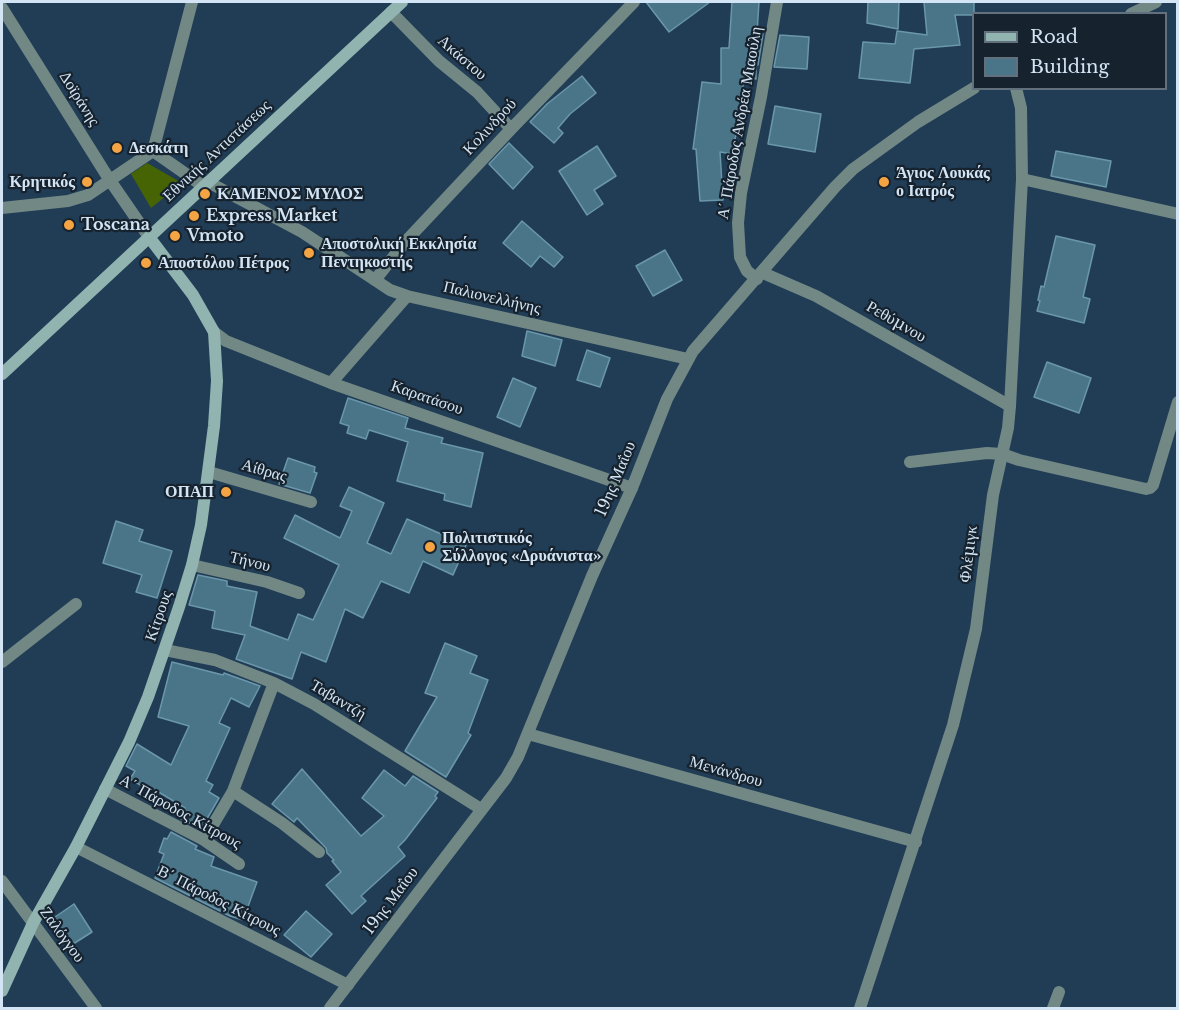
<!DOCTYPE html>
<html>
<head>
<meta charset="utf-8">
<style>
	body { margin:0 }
	#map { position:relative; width:1179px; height:1010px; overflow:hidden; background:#213d56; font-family:"Libre Baskerville",serif }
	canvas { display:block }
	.frame { position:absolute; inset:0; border:3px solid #d3e4f4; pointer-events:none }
	.legend { position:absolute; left:972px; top:12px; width:195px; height:78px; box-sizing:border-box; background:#16232e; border:2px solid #62707d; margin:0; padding:8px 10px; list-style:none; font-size:18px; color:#d3e4f4 }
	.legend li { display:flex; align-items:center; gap:12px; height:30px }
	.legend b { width:30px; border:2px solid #62707d }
</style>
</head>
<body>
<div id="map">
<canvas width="1179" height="1010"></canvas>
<div class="frame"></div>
<ul class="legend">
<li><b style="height:8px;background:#91b4b0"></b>Road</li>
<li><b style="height:16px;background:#4a7588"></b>Building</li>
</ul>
</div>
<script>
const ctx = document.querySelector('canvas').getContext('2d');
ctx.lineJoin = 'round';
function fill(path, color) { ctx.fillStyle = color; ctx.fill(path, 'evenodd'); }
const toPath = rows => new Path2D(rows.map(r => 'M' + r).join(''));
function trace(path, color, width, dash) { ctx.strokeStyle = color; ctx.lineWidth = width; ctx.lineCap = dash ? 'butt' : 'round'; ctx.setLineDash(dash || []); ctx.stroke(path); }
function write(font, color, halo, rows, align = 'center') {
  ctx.font = font + ' "Libre Baskerville",serif'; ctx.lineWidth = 4.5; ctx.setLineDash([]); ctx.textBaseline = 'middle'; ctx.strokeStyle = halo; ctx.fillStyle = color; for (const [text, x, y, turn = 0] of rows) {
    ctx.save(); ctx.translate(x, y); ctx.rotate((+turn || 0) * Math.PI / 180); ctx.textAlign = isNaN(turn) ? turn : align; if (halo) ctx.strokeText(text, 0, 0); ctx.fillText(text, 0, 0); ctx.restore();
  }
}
const green = toPath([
	[147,163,182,183,151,208,131,174]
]);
const building = toPath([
	[646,2,710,2,669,32,646,2],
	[732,2,759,2,757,33,763,34,758,65,756,65,756,79,744,79,733,154,720,152,723,200,700,201,696,149,693,149,702,82,721,84,721,48,729,48,732,2],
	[868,2,899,2,898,29,867,23,868,2],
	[924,2,974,2,974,15,955,15,960,45,914,49,910,83,859,78,863,42,895,44,897,31,927,35,924,2],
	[780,35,809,37,807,69,774,67,780,35],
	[582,76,596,93,570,114,558,128,563,133,554,143,530,122,547,104,582,76],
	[775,106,821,114,815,152,768,144,775,106],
	[509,143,533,167,513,189,489,164,509,143],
	[597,146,616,176,594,190,603,204,587,215,559,171,597,146],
	[1056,151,1111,161,1106,187,1051,176,1056,151],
	[522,221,563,257,554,267,540,256,531,267,503,243,522,221],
	[1056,236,1095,245,1083,297,1090,299,1084,323,1037,311,1040,301,1038,300,1041,286,1044,287,1056,236],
	[665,250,682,280,653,296,636,266,665,250],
	[527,331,562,340,555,366,522,356,527,331],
	[587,350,610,358,600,387,577,380,587,350],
	[1047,362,1091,378,1079,413,1034,397,1047,362],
	[513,378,536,388,520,427,497,417,513,378],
	[348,398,408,418,405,428,443,438,441,443,483,453,471,507,444,500,445,494,397,481,408,442,369,430,366,439,347,433,349,426,340,423,348,398],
	[288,458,315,467,314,472,317,473,310,493,279,484,288,458],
	[349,487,384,503,367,543,391,554,407,519,466,545,453,575,423,561,409,593,381,581,363,618,345,609,326,662,301,652,292,679,236,659,245,635,212,628,215,611,189,605,198,575,227,581,227,586,257,592,250,626,288,640,298,614,313,620,339,565,284,538,295,515,340,538,352,511,340,506,349,487],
	[116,521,143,530,139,541,172,551,157,598,136,592,142,575,103,563,116,521],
	[445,643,477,656,470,673,488,680,468,733,471,735,446,777,405,751,437,697,425,693,445,643],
	[172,662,223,675,224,673,260,686,249,707,231,698,219,723,230,728,206,781,213,785,209,792,219,798,201,829,180,818,185,808,157,791,156,794,130,779,135,771,126,766,137,744,171,765,189,726,158,717,172,662],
	[302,769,361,836,384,816,362,798,384,770,405,786,413,776,438,792,435,796,437,798,405,840,398,847,405,856,361,896,366,901,352,914,326,885,341,872,332,861,334,860,327,853,326,848,297,818,294,822,272,804,302,769],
	[171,832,197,846,195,849,214,857,211,866,257,882,243,920,230,916,155,878,164,854,159,852,164,838,167,839,171,832],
	[74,904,92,932,70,946,52,919,74,904],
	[306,911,332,934,311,957,284,935,306,911]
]);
const pedestrian = toPath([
	[208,182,302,232,375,280]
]);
const minor = toPath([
	[634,2,513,127,406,241,375,280,390,290,407,296,688,359],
	[391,12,439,61,477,92,511,129],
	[153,151,192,2],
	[1022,179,1178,214],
	[763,273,816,296,1010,406],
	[757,279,747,271,740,257,738,223,741,193,761,97,777,2],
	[214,332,226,341,331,383,632,488],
	[331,383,407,296],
	[910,462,987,453,1002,454,1019,460,1146,489,1150,488,1153,485,1178,402],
	[209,472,311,502],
	[192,565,267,582,299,593],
	[165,650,215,660,274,683,314,704,481,809],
	[2,662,76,604],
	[528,734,916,842],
	[105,789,204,840,239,864],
	[233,791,282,823,319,852],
	[204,840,233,791,274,683],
	[76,847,348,985],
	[1053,1008,1059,992]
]);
const tertiary = toPath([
	[2,8,109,179,149,237],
	[1131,14,1156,2],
	[2,208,68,201,88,195,153,151,203,186],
	[2,881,96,1008],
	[330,1008,506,778,518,757,592,576,632,488,667,399,693,351,835,187,853,169,918,122,974,88],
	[860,1008,953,725,976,629,993,495,1008,428,1010,406,1022,179,1021,108,1016,88]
]);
const secondary = toPath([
	[2,374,402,2],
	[2,991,33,923,76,847,129,742,148,697,179,607,192,565,201,525,214,426,217,381,214,332,193,295,149,237]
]);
const markers = [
	[117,148,6,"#f4a443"],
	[87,182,6,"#f4a443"],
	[884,182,6,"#f4a443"],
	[205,194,6,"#f4a443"],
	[194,216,6,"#f4a443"],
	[69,225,6,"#f4a443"],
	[175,236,6,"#f4a443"],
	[309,253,6,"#f4a443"],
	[146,263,6,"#f4a443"],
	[226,492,6,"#f4a443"],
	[430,547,6,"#f4a443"]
];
const streetNames = [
	["Ακάστου",462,58,41],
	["Δοϊράνης",79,99,58],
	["Α΄ Πάροδος Ανδρέα Μιαούλη",740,123,-80],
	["Κολινδρού",490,127,-47],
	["Εθνικής Αντιστάσεως",217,151,-43],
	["Παλιονελλήνης",492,298,13],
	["Ρεθύμνου",896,322,30],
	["Καρατάσου",427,398,19],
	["Αίθρας",264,471,16],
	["19ης Μαΐου",616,479,-67],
	["Φλέμιγκ",969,554,-83],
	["Τήνου",250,562,14],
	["Κίτρους",159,616,-71],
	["Ταβαντζή",338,700,31],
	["Μενάνδρου",726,772,16],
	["Α΄ Πάροδος Κίτρους",180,812,29],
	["Β΄ Πάροδος Κίτρους",219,901,27],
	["19ης Μαΐου",391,901,-53],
	["Ζαλόγγου",62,935,54]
];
const poiNames = [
	["Δεσκάτη",129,148],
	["Άγιος Λουκάς",896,173],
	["ο Ιατρός",896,191],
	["Κρητικός",75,182,"right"],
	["ΚΑΜΕΝΟΣ ΜΥΛΟΣ",217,194],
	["Express Market",206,216],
	["Toscana",81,225],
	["Vmoto",187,236],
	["Αποστολική Εκκλησία",321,244],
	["Πεντηκοστής",321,262],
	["Αποστόλου Πέτρος",158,263],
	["ΟΠΑΠ",214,492,"right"],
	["Πολιτιστικός",442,538],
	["Σύλλογος «Δρυάνιστα»",442,556]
];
fill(green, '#466404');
fill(building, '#4a7588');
trace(building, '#6b97aa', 1.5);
trace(pedestrian, '#728885', 12);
trace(minor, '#728885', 12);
trace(tertiary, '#728885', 12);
trace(secondary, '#91b4b0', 12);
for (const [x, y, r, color] of markers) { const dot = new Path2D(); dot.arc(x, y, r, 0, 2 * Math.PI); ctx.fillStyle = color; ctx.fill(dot); trace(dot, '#16232e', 2); }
write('16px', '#d3e4f4', '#16232e', streetNames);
write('bold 16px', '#d3e4f4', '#16232e', poiNames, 'left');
</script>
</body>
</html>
